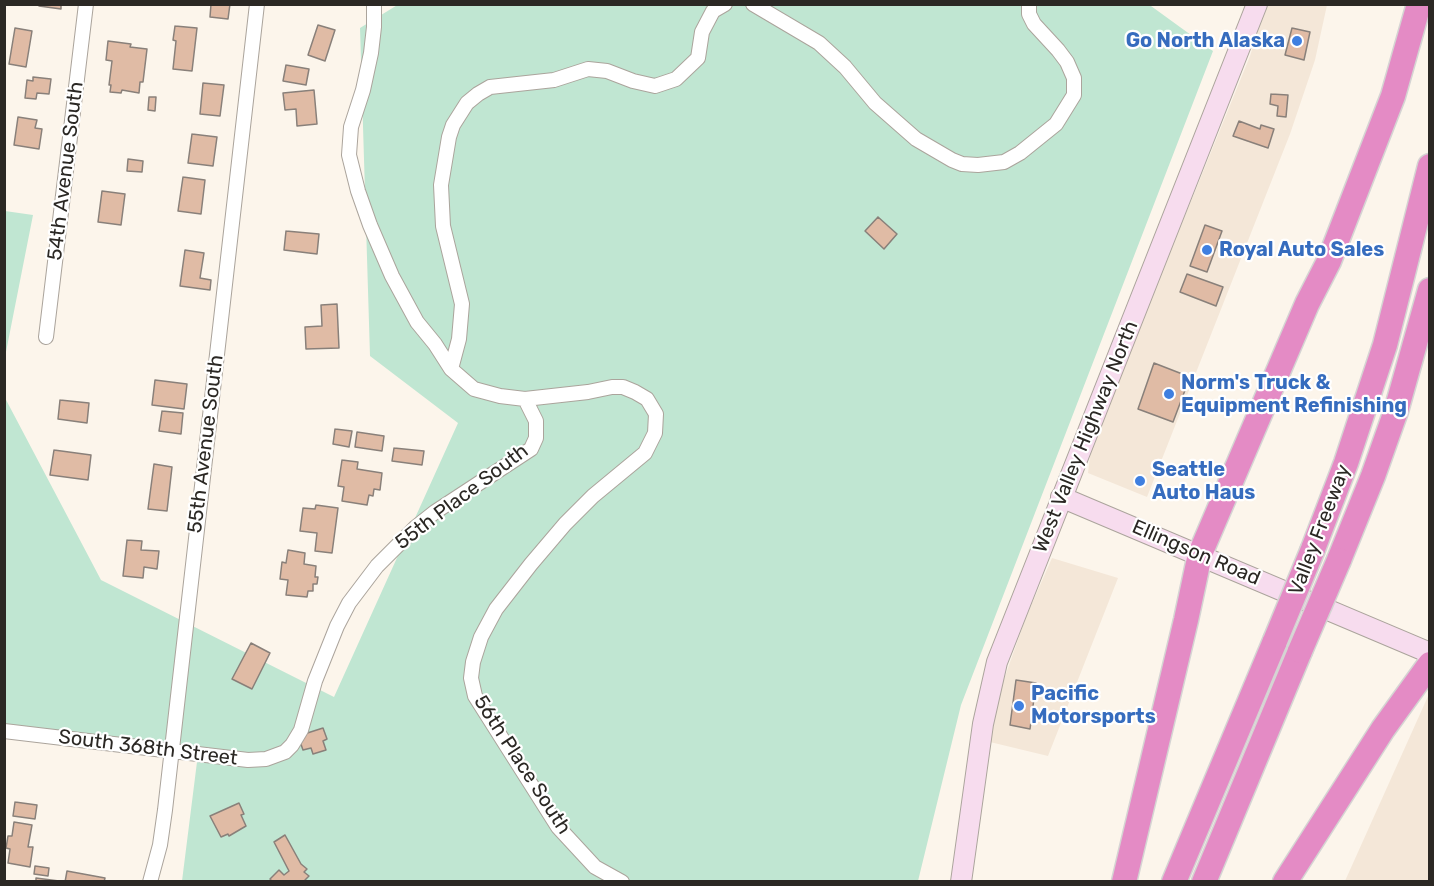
<!DOCTYPE html>
<html>
<head>
<meta charset="utf-8">
<style>
	body { margin:0 }
	#map { position:relative; width:1434px; height:886px; overflow:hidden; background:#fcf5eb; font-family:Rubik,sans-serif }
	canvas { display:block }
	.frame { position:absolute; inset:0; border:6px solid #2b2824; pointer-events:none }
</style>
</head>
<body>
<div id="map">
<canvas width="1434" height="886"></canvas>
<div class="frame"></div>
</div>
<script>
const ctx = document.querySelector('canvas').getContext('2d');
ctx.lineJoin = 'round';
function fill(path, color) { ctx.fillStyle = color; ctx.fill(path, 'evenodd'); }
const toPath = rows => new Path2D(rows.map(r => 'M' + r).join(''));
function trace(path, color, width, dash) { ctx.strokeStyle = color; ctx.lineWidth = width; ctx.lineCap = dash ? 'butt' : 'round'; ctx.setLineDash(dash || []); ctx.stroke(path); }
function write(font, color, halo, rows, align = 'center') {
  ctx.font = font + ' Rubik,sans-serif'; ctx.lineWidth = 4.5; ctx.setLineDash([]); ctx.textBaseline = 'middle'; ctx.strokeStyle = halo; ctx.fillStyle = color; for (const [text, x, y, turn = 0] of rows) {
    ctx.save(); ctx.translate(x, y); ctx.rotate((+turn || 0) * Math.PI / 180); ctx.textAlign = isNaN(turn) ? turn : align; if (halo) ctx.strokeText(text, 0, 0); ctx.fillText(text, 0, 0); ctx.restore();
  }
}
const built = toPath([
	[1266,5,1327,5,1315,60,1290,134,1147,497,1088,473,1091,448,1138,326,1194,194,1250,56],
	[1052,558,1118,578,1048,756,990,742,996,702,1026,617],
	[1429,694,1429,881,1345,881]
]);
const green = toPath([
	[399,4,1151,4,1151,6,1213,51,961,705,918,881,182,881,198,754,5,731,4,396,101,580,334,697,458,423,370,356,360,28],
	[5,211,33,215,5,357,4,211]
]);
const building = toPath([
	[40,4,61,4,61,9,39,6,40,4],
	[211,4,230,4,228,19,210,17,211,4],
	[318,25,335,30,325,61,308,55,318,25],
	[175,26,197,28,192,71,173,69,176,41,173,40,175,26],
	[15,28,32,31,26,67,9,64,15,28],
	[1292,28,1310,32,1304,60,1285,55,1292,28],
	[108,41,131,44,130,47,147,49,143,82,140,82,139,93,122,90,121,93,110,92,111,85,109,85,112,61,106,60,108,41],
	[286,65,309,69,306,85,283,81,286,65],
	[33,77,51,79,49,94,37,93,36,99,25,98,27,80,33,81,33,77],
	[203,83,224,85,220,116,200,114,203,83],
	[314,90,317,124,297,126,296,109,285,110,283,93,314,90],
	[1271,94,1288,95,1286,117,1277,116,1278,106,1270,104,1271,94],
	[149,97,156,97,155,111,148,110,149,97],
	[18,117,37,120,35,128,42,129,39,149,14,145,18,117],
	[1239,121,1260,129,1261,125,1274,129,1268,148,1233,136,1239,121],
	[192,134,217,137,213,166,188,163,192,134],
	[128,159,143,161,142,172,127,171,128,159],
	[183,177,205,180,201,214,178,211,183,177],
	[102,191,125,194,121,225,98,222,102,191],
	[878,217,897,234,884,249,865,231,878,217],
	[1205,225,1222,231,1207,272,1190,266,1205,225],
	[286,231,319,234,317,254,284,250,286,231],
	[185,250,204,253,200,278,211,280,210,290,180,286,185,250],
	[1187,274,1223,287,1216,306,1180,292,1187,274],
	[337,304,339,348,306,349,305,327,322,326,321,305,337,304],
	[1154,363,1190,377,1173,422,1138,409,1154,363],
	[155,380,187,384,184,409,152,405,155,380],
	[60,400,89,403,87,423,58,419,60,400],
	[162,411,183,413,181,434,159,431,162,411],
	[335,429,352,431,349,447,333,444,335,429],
	[357,432,384,436,382,451,355,447,357,432],
	[394,448,424,451,422,465,392,461,394,448],
	[54,450,91,455,88,480,50,475,54,450],
	[342,460,358,462,357,469,382,473,380,490,374,489,373,496,369,495,367,505,342,501,344,487,338,486,342,460],
	[154,464,172,467,167,511,148,509,154,464],
	[316,505,338,508,332,553,315,551,317,533,300,531,303,508,315,509,316,505],
	[127,540,142,541,141,550,159,551,157,569,144,567,143,578,123,576,127,540],
	[288,550,305,553,304,564,316,566,315,577,318,577,317,584,313,584,313,591,308,591,307,597,286,595,288,580,280,579,282,562,286,563,288,550],
	[251,643,270,653,252,689,232,679,251,643],
	[1016,680,1036,683,1030,729,1010,725,1016,680],
	[323,728,327,739,323,741,326,750,313,754,311,748,303,750,298,736,323,728],
	[15,802,37,805,35,819,13,816,15,802],
	[239,803,244,814,241,815,246,826,229,836,228,834,221,837,210,816,239,803],
	[14,822,32,825,28,847,33,847,30,867,8,863,10,849,6,848,8,836,12,836,14,822],
	[285,835,301,864,307,869,304,872,309,876,305,880,306,882,273,882,270,879,279,870,284,875,289,871,274,842,285,835],
	[35,866,49,868,48,876,34,874,35,866],
	[67,871,105,878,104,882,65,882,67,871],
	[36,878,59,881,59,882,36,882,36,878]
]);
const street = toPath([
	[374,4,374,27,371,53,363,90,351,127,349,155,358,191,370,225,392,276,417,322,435,344,451,369,474,389,500,396,525,399,588,392,612,387,623,387,635,392,647,399,656,414,655,433,645,453,593,496,565,524,531,564,496,609,481,637,473,662,471,678,475,696,558,827,595,867,622,882],
	[753,4,819,43,845,67,875,103,916,139,952,160,962,164,978,165,1004,162,1020,153,1056,124,1074,95,1074,78,1067,62,1058,50,1034,24,1029,14,1029,4],
	[46,337,86,4],
	[451,369,459,339,462,304,443,226,441,185,449,137,453,125,467,103,478,94,490,87,554,80,588,69,607,71,633,81,655,86,676,79,698,58,702,32,713,11,725,4],
	[4,731,248,760,266,759,285,752,292,745,301,730,315,681,337,626,349,603,377,566,416,527,435,512,531,449,536,438,536,421,525,399],
	[150,882,160,845,165,810,257,4]
]);
const secondary = toPath([
	[1061,497,1430,653],
	[961,882,983,724,997,662,1257,4]
]);
const highway = toPath([
	[1313,549,1346,463,1385,345,1430,166],
	[1339,560,1373,476,1396,411,1430,290],
	[1124,882,1186,620,1200,554,1307,304,1329,261,1393,96,1419,4],
	[1174,882,1275,641],
	[1204,882,1300,651],
	[1285,882,1383,729,1430,664]
]);
const highwayBridge = toPath([
	[1275,641,1313,549],
	[1300,651,1339,560]
]);
const markers = [
	[1297,41,6,"#3f7fe0"],
	[1207,250,6,"#3f7fe0"],
	[1169,394,6,"#3f7fe0"],
	[1140,481,6,"#3f7fe0"],
	[1019,706,6,"#3f7fe0"]
];
const shopNames = [
	["Go North Alaska",1285,41,"right"],
	["Royal Auto Sales",1219,250],
	["Norm's Truck &",1181,383],
	["Equipment Refinishing",1181,406],
	["Seattle",1152,470],
	["Auto Haus",1152,493],
	["Pacific",1031,694],
	["Motorsports",1031,717]
];
const streetNames = [
	["54th Avenue South",66,171,-83],
	["West Valley Highway North",1086,437,-68],
	["55th Avenue South",206,444,-83],
	["55th Place South",462,497,-37],
	["Valley Freeway",1320,530,-69],
	["Ellingson Road",1196,553,23],
	["South 368th Street",148,748,7],
	["56th Place South",522,765,57]
];
fill(built, '#f4e7d8');
fill(green, '#c0e6d2');
fill(building, '#e0bba5');
trace(building, '#89807a', 1.5);
trace(street, '#aba49c', 16);
trace(secondary, '#aba49c', 22);
trace(highway, '#d5d4d3', 27);
trace(street, '#fff', 14);
trace(secondary, '#f7dcee', 20);
trace(highway, '#e48bc5', 24);
trace(highwayBridge, '#d5d4d3', 27, []);
trace(highwayBridge, '#e48bc5', 24);
for (const [x, y, r, color] of markers) { const dot = new Path2D(); dot.arc(x, y, r, 0, 2 * Math.PI); ctx.fillStyle = color; ctx.fill(dot); trace(dot, '#fff', 2); }
write('bold 20px', '#366cbe', '#fff', shopNames, 'left');
write('20px', '#2b2824', '#fff', streetNames);
</script>
</body>
</html>
